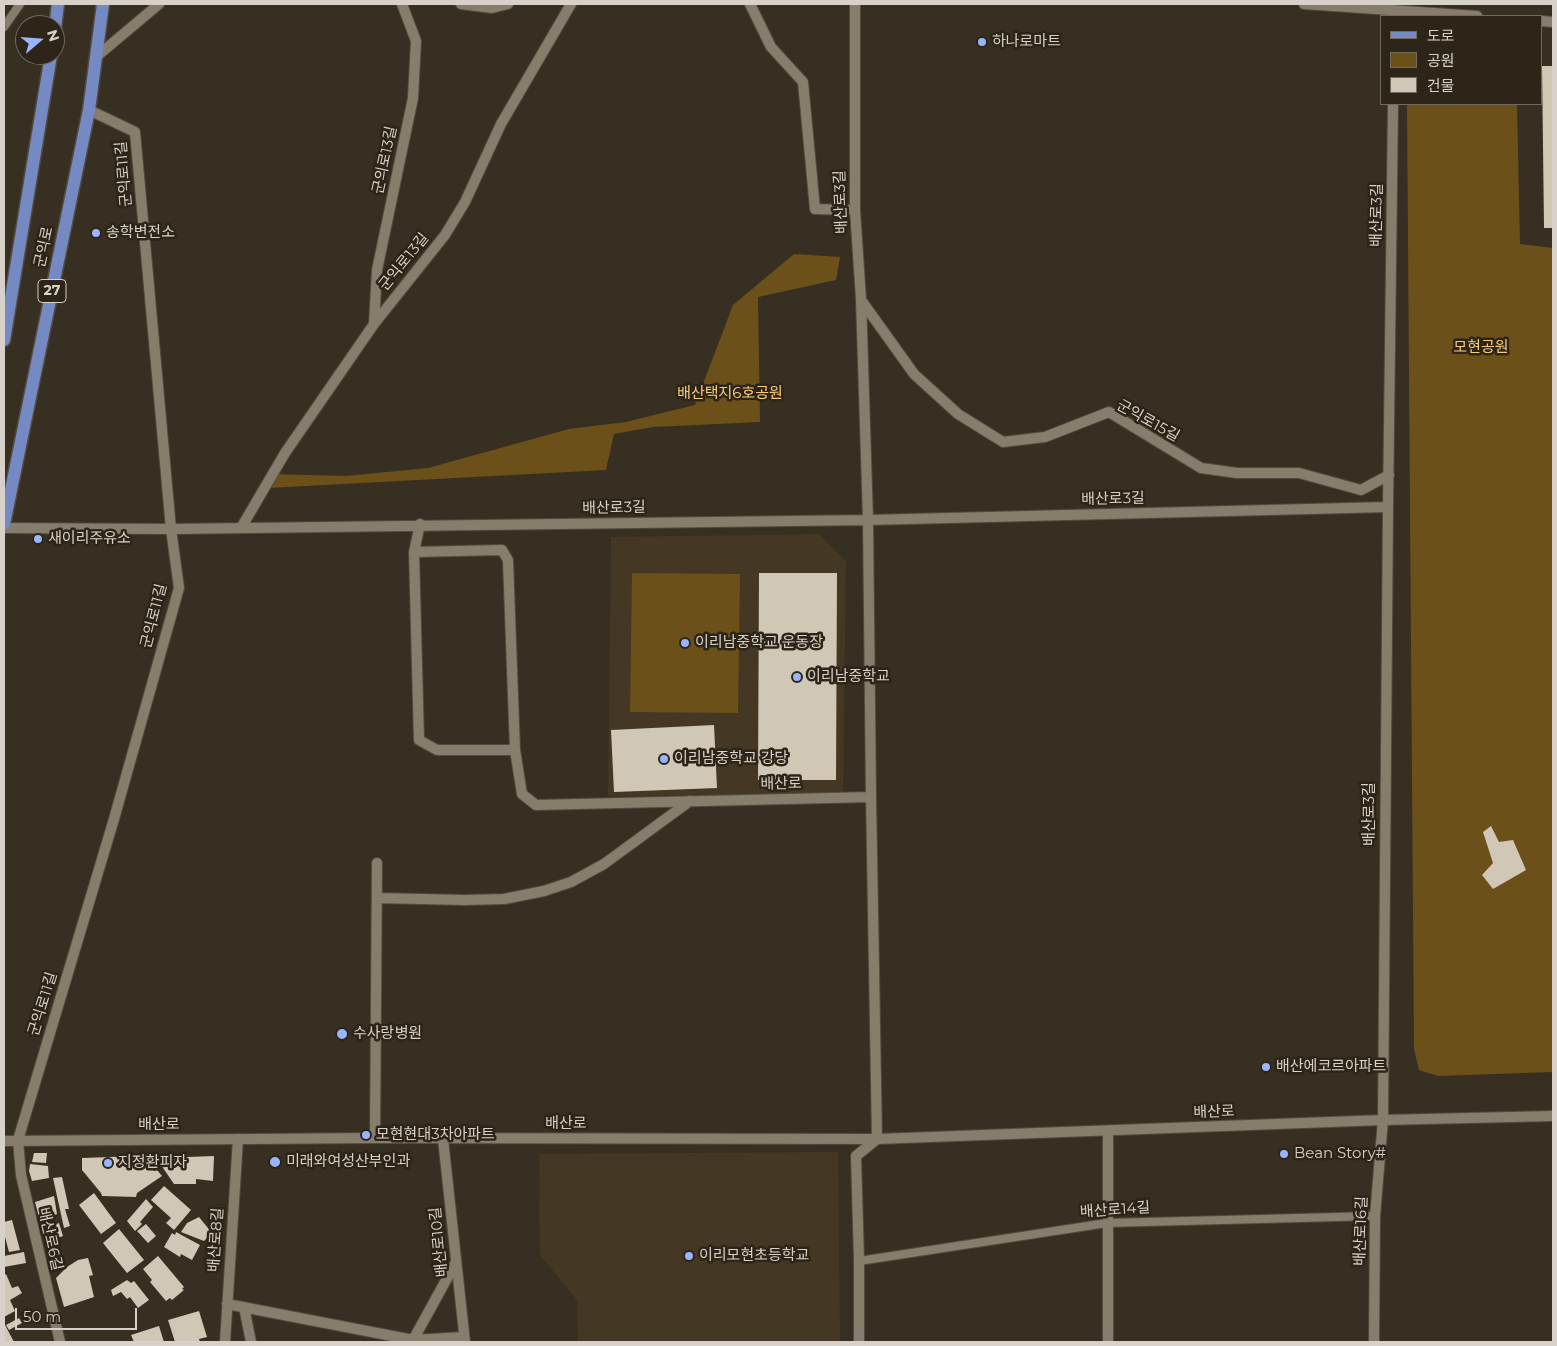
<!DOCTYPE html>
<html>
<head>
<meta charset="utf-8">
<style>
	body { margin:0 }
	#map { position:relative; width:1557px; height:1346px; overflow:hidden; background:#372f21; font-family:Montserrat,"Noto Sans KR",sans-serif }
	canvas { display:block }
	.frame { position:absolute; inset:0; border:5px solid #d7d1c9; pointer-events:none }
	.legend { position:absolute; left:1380px; top:15px; width:162px; height:90px; box-sizing:border-box; background:#2d2517; border:1px solid #716a5e; margin:0; padding:6px 9px; list-style:none; font-size:15px; color:#d7d1c9 }
	.legend li { display:flex; align-items:center; gap:10px; height:25px }
	.legend b { width:25px; border:1px solid #716a5e }
	.north { position:absolute; left:15px; top:15px; width:50px; height:50px; box-sizing:border-box; background:#2d2517; border:1px solid #716a5e; border-radius:50%; rotate:72deg; font-size:14px; font-weight:700; line-height:20px; text-align:center; color:#d7d1c9 }
	.north::after { content:''; display:block; margin:auto; width:18px; height:22px; background:#98b5fd; clip-path:polygon(50% 0,100% 100%,50% 72%,0 100%) }
	.scale { position:absolute; left:15px; top:1308px; width:122px; height:22px; box-sizing:border-box; border:2px solid #d7d1c9; border-top:0; padding-left:6px; font-size:15px; line-height:18px; white-space:nowrap; color:#d7d1c9; -webkit-text-stroke:4px #2d2517; paint-order:stroke }
</style>
</head>
<body>
<div id="map">
<canvas width="1557" height="1346"></canvas>
<div class="frame"></div>
<ul class="legend">
<li><b style="height:6px;background:#7589c3"></b>도로</li>
<li><b style="height:14px;background:#6c5019"></b>공원</li>
<li><b style="height:14px;background:#d1c7b6"></b>건물</li>
</ul>
<div class="north">N</div>
<div class="scale">50 m</div>
</div>
<script>
const ctx = document.querySelector('canvas').getContext('2d');
ctx.lineJoin = 'round';
function fill(path, color) { ctx.fillStyle = color; ctx.fill(path, 'evenodd'); }
const toPath = rows => new Path2D(rows.map(r => 'M' + r).join(''));
function trace(path, color, width, dash) { ctx.strokeStyle = color; ctx.lineWidth = width; ctx.lineCap = dash ? 'butt' : 'round'; ctx.setLineDash(dash || []); ctx.stroke(path); }
function write(font, color, halo, rows, align = 'center') {
  ctx.font = font + ' Montserrat,"Noto Sans KR",sans-serif'; ctx.lineWidth = 5; ctx.setLineDash([]); ctx.textBaseline = 'middle'; ctx.strokeStyle = halo; ctx.fillStyle = color; for (const [text, x, y, turn = 0] of rows) {
    ctx.save(); ctx.translate(x, y); ctx.rotate((+turn || 0) * Math.PI / 180); ctx.textAlign = isNaN(turn) ? turn : align; if (halo) ctx.strokeText(text, 0, 0); ctx.fillText(text, 0, 0); ctx.restore();
  }
}
const built = toPath([
	[819,534,846,561,843,794,608,796,611,537],
	[838,1152,840,1342,578,1342,577,1300,540,1255,539,1154]
]);
const green = toPath([
	[1407,104,1517,104,1520,244,1553,248,1553,1072,1438,1076,1419,1070,1414,1049],
	[794,254,840,257,836,280,758,297,760,422,653,427,614,434,606,470,268,488,271,474,346,476,428,468,569,429,626,422,695,405,733,305],
	[632,573,740,574,738,713,630,712]
]);
const building = toPath([
	[1542,66,1553,66,1553,228,1544,228],
	[759,573,837,573,836,780,758,780],
	[714,725,717,788,614,792,611,730],
	[1491,826,1499,842,1513,840,1526,870,1493,889,1482,875,1493,863,1483,832],
	[34,1153,47,1153,46,1163,32,1162],
	[139,1156,154,1171,157,1170,162,1176,137,1193,136,1197,102,1196,101,1193,82,1170,82,1158],
	[214,1156,213,1181,196,1179,196,1184,174,1184,161,1165,161,1158],
	[30,1164,48,1166,49,1178,32,1181,29,1171],
	[62,1177,69,1209,65,1209,70,1226,64,1228,53,1178],
	[164,1186,191,1210,174,1230,166,1223,171,1218,151,1200],
	[94,1193,116,1223,101,1234,79,1205],
	[54,1196,57,1214,40,1221,35,1202],
	[146,1199,153,1207,140,1222,142,1224,135,1231,127,1221],
	[199,1217,212,1233,204,1241,181,1232,187,1223],
	[12,1220,20,1250,9,1252,4,1233,4,1222],
	[51,1223,51,1226,59,1223,63,1236,46,1242,42,1226],
	[146,1224,156,1236,148,1243,137,1231],
	[119,1229,144,1260,127,1273,103,1243],
	[176,1232,200,1245,192,1260,181,1254,180,1257,164,1247,172,1233,175,1235],
	[24,1252,26,1263,4,1267,4,1256],
	[158,1256,184,1287,182,1289,184,1290,172,1300,170,1298,166,1301,150,1282,152,1280,143,1269],
	[88,1258,93,1275,89,1276,94,1297,64,1307,56,1278,67,1267,78,1260],
	[6,1274,12,1288,18,1286,22,1293,10,1300,15,1311,4,1317,4,1275],
	[127,1280,131,1283,134,1281,149,1300,138,1308,130,1297,127,1299,121,1292,113,1296,111,1290],
	[199,1311,207,1337,199,1339,200,1342,175,1342,168,1320],
	[19,1318,22,1323,9,1330,6,1325],
	[4,1323,14,1342,4,1342],
	[159,1326,164,1342,134,1342,131,1335]
]);
const service = toPath([
	[4,27,20,4],
	[859,1261,1107,1223,1375,1216]
]);
const minor = toPath([
	[461,4,492,8,508,4],
	[750,4,771,47,803,82,815,209,855,210],
	[855,4,855,210,861,299,868,520,871,797,877,1139,856,1156,859,1261,859,1342],
	[861,300,914,374,958,414,1003,442,1045,437,1109,412,1201,468,1237,473,1299,473,1361,490,1389,475],
	[374,324,377,270,413,98,416,41,402,4],
	[420,524,414,552,419,740,437,750,515,750],
	[4,528,171,529,868,520,1388,507],
	[241,528,285,453,374,324,445,235,465,202,501,124,571,4],
	[414,552,502,550,508,560,515,750,522,794,536,805,871,797],
	[377,898,465,900,504,899,544,891,571,882,604,864,690,801],
	[1108,1132,1108,1342],
	[375,1138,377,863],
	[443,1139,465,1342],
	[227,1304,413,1340,464,1337],
	[244,1307,251,1342],
	[60,1342,21,1175,18,1140,114,819,179,588,171,529,135,132,89,110],
	[225,1342,238,1139],
	[412,1342,456,1262],
	[1374,1342,1375,1216,1383,1120,1388,507,1393,104]
]);
const tertiary = toPath([
	[1304,4,1477,16],
	[1541,21,1553,22],
	[96,57,159,4],
	[4,1141,375,1138,877,1139,1383,1120,1553,1116]
]);
const primary = toPath([
	[55,28,58,4],
	[4,340,51,55],
	[4,524,89,110,103,4]
]);
const markers = [
	[982,42,5,"#98b5fd"],
	[96,233,5,"#98b5fd"],
	[38,539,5,"#98b5fd"],
	[685,643,5,"#98b5fd"],
	[797,677,5,"#98b5fd"],
	[664,759,5,"#98b5fd"],
	[342,1034,6,"#98b5fd"],
	[1266,1067,5,"#98b5fd"],
	[366,1135,5,"#98b5fd"],
	[1284,1154,5,"#98b5fd"],
	[275,1162,6,"#98b5fd"],
	[108,1163,5,"#98b5fd"],
	[689,1256,5,"#98b5fd"]
];
const shields = [
	[52,291,28]
];
const shieldNames = [
	["27",52,291]
];
const poiNames = [
	["하나로마트",992,42],
	["송학변전소",106,233],
	["새이리주유소",48,539],
	["이리남중학교 운동장",695,643],
	["이리남중학교",807,677],
	["이리남중학교 강당",674,759],
	["수사랑병원",353,1034],
	["배산에코르아파트",1276,1067],
	["모현현대3차아파트",376,1135],
	["Bean Story#",1294,1154],
	["미래와여성산부인과",286,1162],
	["지정환피자",118,1163],
	["이리모현초등학교",699,1256]
];
const streetNames = [
	["군의로13길",385,160,-78],
	["군익로11길",124,174,-95],
	["배산로3길",841,202,-92],
	["배산로3길",1377,215,-89],
	["군익로",44,247,-78],
	["군익로13길",404,262,-51],
	["군익로15길",1148,421,29],
	["배산로3길",1113,499,-1],
	["배산로3길",614,508,-1],
	["군익로11길",154,616,-76],
	["배산로",781,784,-1],
	["배산로3길",1370,814,-90],
	["군익로11길",43,1004,-73],
	["배산로",1214,1112,-2],
	["배산로",566,1124],
	["배산로",159,1125],
	["배산로14길",1115,1210,-4],
	["배산로16길",1361,1231,-88],
	["배산로6길",50,1239,77],
	["배산로8길",216,1240,-86],
	["배산로10길",439,1242,-96]
];
const parkNames = [
	["모현공원",1481,348],
	["배산택지6호공원",730,394]
];
fill(built, '#443824');
fill(green, '#6c5019');
fill(building, '#d1c7b6');
trace(service, '#534b3f', 10);
trace(minor, '#534b3f', 12);
trace(tertiary, '#534b3f', 12);
trace(primary, '#534b3f', 15);
trace(service, '#867d6c', 8);
trace(minor, '#867d6c', 10);
trace(tertiary, '#867d6c', 10);
trace(primary, '#7589c3', 12);
for (const [x, y, r, color] of markers) { const dot = new Path2D(); dot.arc(x, y, r, 0, 2 * Math.PI); ctx.fillStyle = color; ctx.fill(dot); trace(dot, '#2d2517', 2); }
for (const [x, y, w] of shields) { const box = new Path2D(); box.roundRect(x - w / 2, y - 11.5, w, 23, 4); ctx.fillStyle = '#2d2517'; ctx.fill(box); trace(box, '#d7d1c9', 1); }
write('bold 14px', '#d7d1c9', null, shieldNames);
write('15px', '#d7d1c9', '#2d2517', poiNames, 'left');
write('15px', '#d7d1c9', '#2d2517', streetNames);
write('15px', '#f9cc7b', '#2d2517', parkNames);
</script>
</body>
</html>
